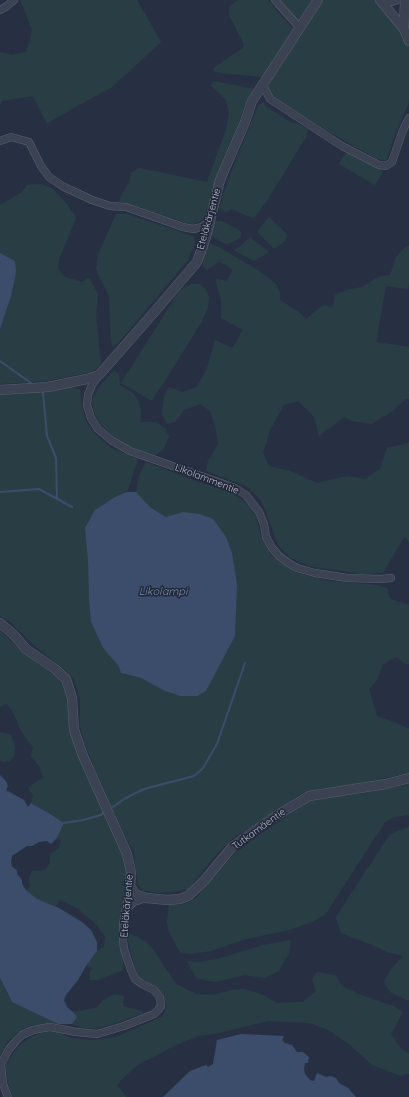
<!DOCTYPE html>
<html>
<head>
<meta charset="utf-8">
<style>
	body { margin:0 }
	canvas { display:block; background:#273043 }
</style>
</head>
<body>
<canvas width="409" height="1097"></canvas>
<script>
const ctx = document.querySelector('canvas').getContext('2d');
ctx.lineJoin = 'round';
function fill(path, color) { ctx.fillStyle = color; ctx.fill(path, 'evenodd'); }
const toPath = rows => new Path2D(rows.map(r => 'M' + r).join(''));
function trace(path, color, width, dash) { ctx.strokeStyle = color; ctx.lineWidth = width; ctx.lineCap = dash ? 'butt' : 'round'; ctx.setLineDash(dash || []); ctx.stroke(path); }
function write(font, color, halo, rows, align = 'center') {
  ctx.font = font + ' Quicksand,sans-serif'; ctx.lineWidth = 3; ctx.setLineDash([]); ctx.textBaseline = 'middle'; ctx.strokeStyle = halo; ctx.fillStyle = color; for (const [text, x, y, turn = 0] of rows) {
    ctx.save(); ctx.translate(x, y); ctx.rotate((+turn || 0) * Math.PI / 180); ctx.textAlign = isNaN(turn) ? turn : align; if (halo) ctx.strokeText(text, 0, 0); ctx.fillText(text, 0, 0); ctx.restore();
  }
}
const green = toPath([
	[20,0,137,0,161,42,112,87,47,123,33,96,2,101,0,105,0,52,12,55,26,52,30,40,32,29],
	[238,0,268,0,280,15,294,29,264,77,220,73,214,71,213,68,243,48,244,44,229,15,229,7],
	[279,0,314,0,302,19,296,19],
	[324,0,375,0,398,27,409,47,409,102,394,137,388,156,386,160,384,160,377,159,326,130,274,98,268,88,269,83],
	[213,81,254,89,248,97,238,125,216,179,205,219,193,224,183,222,127,203,119,202,121,195,129,183,131,173,139,168,207,182,226,130,229,114,226,100,211,85],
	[263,102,265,106,292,123,296,123,308,129,306,137,268,199,254,218,245,215,232,209,226,212,219,209,229,178,258,106],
	[348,152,381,168,382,173,375,185,339,164,345,154],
	[41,184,53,189,67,204,76,218,59,259,58,269,65,277,82,282,89,278,98,294,96,317,101,364,92,372,46,381,0,384,0,204,2,204,22,192,27,185],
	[116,214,127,214,193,236,195,243,188,260,119,342,113,347,111,341,109,296,96,269,98,255],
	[269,217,283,230,287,235,285,241,277,247,273,248,257,232],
	[215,221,221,221,234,227,240,231,241,234,240,238,235,241,228,244,225,244,213,237,211,234,212,226],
	[250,237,269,252,254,261,233,250,241,246],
	[210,244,219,247,259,271,276,284,280,292,280,300,300,313,306,319,323,305,333,307,335,295,346,290,362,287,375,279,382,276,390,275,396,258,404,248,409,246,409,286,407,289,386,286,376,342,409,347,409,399,406,399,391,412,372,424,352,421,344,417,319,436,314,417,298,401,284,405,270,430,263,453,269,466,290,471,317,483,347,476,365,479,380,469,387,448,409,443,409,541,404,537,383,573,361,574,341,571,309,566,291,558,278,545,265,509,259,498,246,486,206,471,208,461,218,444,216,430,210,411,200,404,184,410,175,422,167,424,162,414,164,396,169,387,183,392,197,387,207,368,215,340,232,348,243,330,221,318,221,300,217,287,216,281,217,279,227,281,232,270,226,265,219,262,207,270,203,266,203,259,204,250],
	[191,284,199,284,205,288,209,297,208,308,201,323,152,401,121,383,180,290],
	[114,370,119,374,120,385,133,393,139,401,141,412,140,422,155,422,165,428,169,437,163,450,155,455,144,452,127,445,113,436,101,424,94,412,92,401,98,388],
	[72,387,80,389,82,408,86,421,94,433,111,448,138,459,127,492,136,492,139,476,146,462,193,480,232,493,246,503,256,517,261,537,271,556,297,573,328,581,377,585,387,588,390,599,409,605,409,664,405,664,397,657,383,664,377,680,369,689,377,716,394,722,409,729,409,773,361,783,320,789,304,792,236,836,219,851,188,889,173,892,157,893,143,890,138,885,134,852,123,832,96,772,85,744,80,726,80,699,74,679,64,669,34,645,26,637,9,621,0,616,0,395,48,391],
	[88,560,161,689,141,678,121,673,118,665,103,648,91,622,89,600],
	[0,631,17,647,61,681,67,698,70,731,122,853,127,875,119,935,123,959,123,970,98,980,89,980,90,971,93,968,86,966,97,951,104,947,105,936,94,922,83,914,79,909,60,900,55,907,37,899,26,890,30,887,29,878,32,871,45,870,50,863,50,854,59,848,61,841,57,838,64,823,50,814,31,803,33,795,28,788,43,777,40,768,31,756,33,747,25,737,20,729,17,720,11,709,6,704,0,707],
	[0,732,11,735,15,747,14,756,9,761,1,762,0,758],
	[409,784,409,815,394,817,385,822,325,915,312,922,289,930,246,939,211,951,190,954,180,952,169,933,167,921,169,905,185,904,196,898,234,854,265,831,308,802,321,798,366,793,396,787],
	[409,827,409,1001,390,992,384,982,391,969,403,956,387,952,373,945,341,933,336,917,390,834],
	[126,932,147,942,157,955,176,984,196,994,213,995,232,990,244,989,263,995,277,1003,303,1002,316,991,312,979,317,972,335,975,343,987,364,996,393,1006,403,1012,391,1034,401,1049,409,1054,409,1073,401,1076,372,1065,349,1044,328,1030,310,1023,268,1021,214,1034,199,1036,183,1042,168,1049,158,1055,140,1063,123,1078,117,1085,127,1097,13,1097,8,1083,5,1066,18,1047,32,1036,45,1032,56,1032,71,1038,93,1040,116,1037,163,1016,167,1006,163,993,138,976,135,969],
	[291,940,289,953,279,971,264,978,245,975,214,982,196,978,187,961,198,962,218,959,263,945],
	[0,978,5,990,12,1002,58,1024,31,1025,18,1032,7,1042,0,1056],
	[114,994,124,996,123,1006,142,1011,144,1013,119,1022,95,1029,84,1028,72,1024,77,1017,73,1012,96,1008,103,1000]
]);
const water = toPath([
	[0,253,15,261,16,272,11,296,0,329],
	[127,492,136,492,151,508,166,517,183,512,200,514,213,519,226,537,232,553,237,584,235,636,206,691,197,696,181,696,165,691,141,678,121,673,118,665,103,648,91,622,89,600,88,560,85,528,95,510,115,497],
	[0,775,6,781,8,786,6,790,24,800,28,807,31,803,50,814,64,823,57,838,51,844,47,841,39,842,32,846,27,846,12,856,11,862,12,867,17,870,17,874,22,880,22,884,26,890,37,899,59,908,82,922,91,930,97,942,97,951,86,966,78,980,66,995,64,1000,67,1007,73,1012,77,1017,72,1024,58,1024,12,1002,0,978],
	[241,1034,284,1036,282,1040,285,1043,292,1045,297,1052,303,1052,309,1057,308,1063,305,1063,304,1069,305,1074,310,1080,314,1081,317,1073,326,1077,330,1076,336,1078,339,1083,348,1088,356,1097,163,1097,190,1071,206,1065,208,1067,213,1064,217,1040]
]);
const stream = toPath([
	[0,361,31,383],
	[43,392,47,436,56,458,57,499],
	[0,492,39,489,72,507],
	[113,807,124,799,144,789,194,776,203,768,217,744,245,663],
	[64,823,83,820,101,815,103,813]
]);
const minor = toPath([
	[275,0,300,28],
	[381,2,392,2,397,0],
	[0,10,7,6,14,0],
	[263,85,270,99,342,146,379,165,386,166,392,162,403,130,409,118],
	[0,141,11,137,29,142,41,166,49,177,64,187,92,200,110,206,126,207,183,227,193,229,202,227,210,221],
	[99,375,92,385,88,395,87,405,91,418,98,429,111,440,130,451,235,488,246,495,259,512,264,524,266,537,272,548,279,556,287,562,297,568,315,573,347,578,381,579,391,578],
	[127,909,134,902,146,898],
	[1,1065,3,1084,8,1097],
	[0,1066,9,1049,16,1041,22,1035,33,1030,50,1027,76,1032,97,1034,124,1026,154,1014,158,1010,161,1006,160,997,154,990,142,984,135,979,131,970,124,949,123,941,123,924,130,886]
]);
const tertiary = toPath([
	[380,0,404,29,409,41],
	[404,29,405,0],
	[0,390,48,387,87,379,99,375,156,310,197,262,206,237,220,180,245,122,252,101,318,0],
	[0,623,13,634,26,649,55,669,66,679,72,698,74,730,83,756,127,854,131,872,130,886,135,894,146,898,167,900,180,899,188,896,204,881,232,847,271,819,309,796,386,784,409,778]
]);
const streetNames = [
	["Eteläkärjentie",209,219,-74],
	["Likolammentie",207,479,21],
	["Tutkamäentie",259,829,-36],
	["Eteläkärjentie",127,906,-85]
];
const waterNames = [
	["Likolampi",163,592]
];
fill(green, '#293e44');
fill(water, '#3c4c6b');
trace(stream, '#3c4c6b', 2);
trace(minor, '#596070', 8);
trace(tertiary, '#596070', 10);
trace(minor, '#3b4252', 7);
trace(tertiary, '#3b4252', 9);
write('10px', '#b8becc', '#202738', streetNames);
write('italic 11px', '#7f91b3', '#202738', waterNames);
</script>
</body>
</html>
